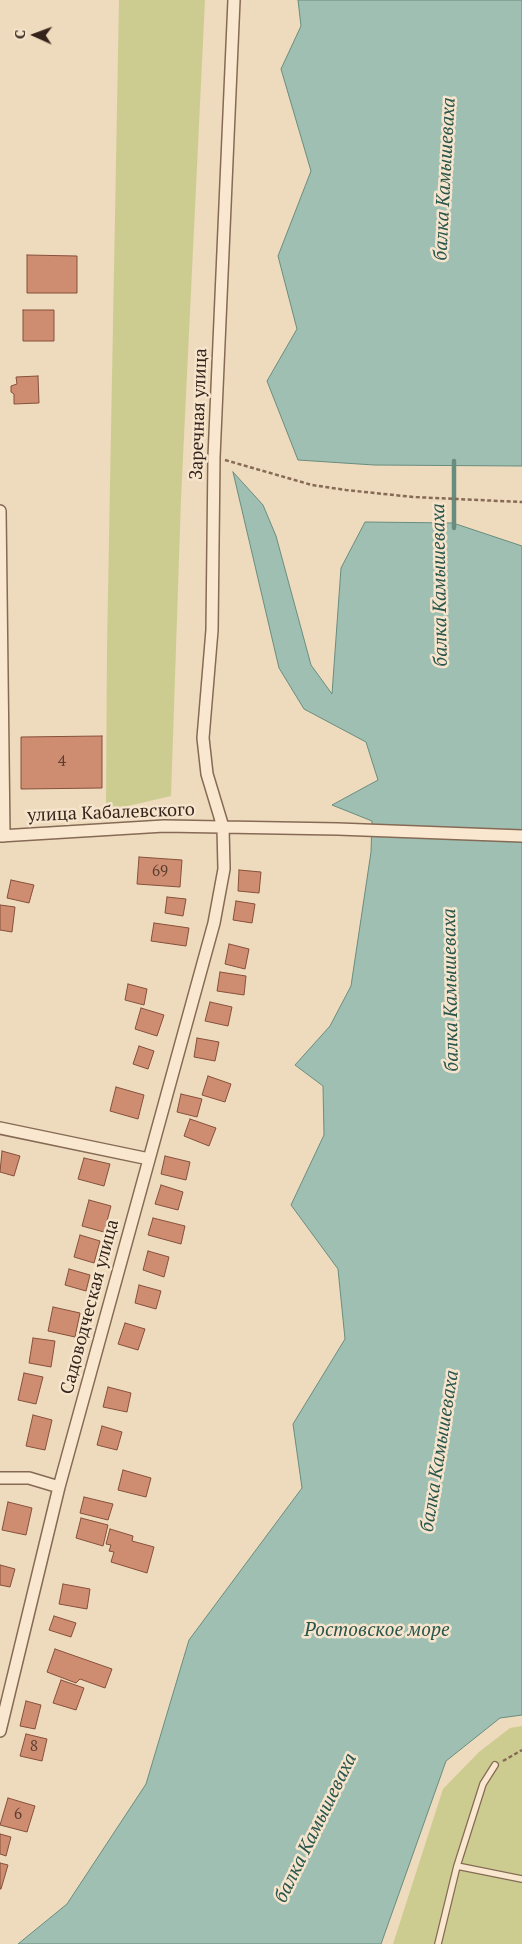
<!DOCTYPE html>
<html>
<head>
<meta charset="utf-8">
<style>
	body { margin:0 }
	#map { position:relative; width:522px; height:1944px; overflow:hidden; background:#eedabc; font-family:"PT Serif",serif }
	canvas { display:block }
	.north { position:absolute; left:10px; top:10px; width:50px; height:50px; -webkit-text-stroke:4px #f6e5cc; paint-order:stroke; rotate:272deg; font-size:14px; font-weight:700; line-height:20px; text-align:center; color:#35241b }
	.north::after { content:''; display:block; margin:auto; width:18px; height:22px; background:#35241b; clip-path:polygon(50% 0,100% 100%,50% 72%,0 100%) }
</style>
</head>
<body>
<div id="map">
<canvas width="522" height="1944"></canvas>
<div class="north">С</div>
</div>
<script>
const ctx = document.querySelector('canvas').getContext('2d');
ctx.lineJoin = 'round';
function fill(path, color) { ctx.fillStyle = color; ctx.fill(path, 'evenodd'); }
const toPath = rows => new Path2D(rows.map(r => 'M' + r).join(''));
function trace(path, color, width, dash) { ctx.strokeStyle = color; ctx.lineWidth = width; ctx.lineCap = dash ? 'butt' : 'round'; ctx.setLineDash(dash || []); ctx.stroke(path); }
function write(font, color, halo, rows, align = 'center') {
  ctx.font = font + ' "PT Serif",serif'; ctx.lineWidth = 5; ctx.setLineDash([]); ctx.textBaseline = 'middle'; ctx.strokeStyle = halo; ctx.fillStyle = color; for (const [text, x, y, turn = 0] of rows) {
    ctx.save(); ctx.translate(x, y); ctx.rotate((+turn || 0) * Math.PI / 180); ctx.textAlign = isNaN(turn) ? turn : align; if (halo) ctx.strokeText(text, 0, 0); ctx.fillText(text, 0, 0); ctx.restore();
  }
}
const green = toPath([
	[119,0,205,0,181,499,171,796,106,811,107,647],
	[522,1726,522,1944,393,1944,443,1789,479,1752,510,1728]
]);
const water = toPath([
	[298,0,522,0,522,466,374,465,298,460,267,381,297,329,278,256,311,171,281,69,301,26,298,0],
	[233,472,263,505,276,536,311,665,332,694,341,568,365,522,453,523,522,546,522,1715,500,1718,446,1761,381,1944,18,1944,67,1904,146,1784,189,1640,302,1488,293,1424,345,1339,338,1269,291,1205,324,1135,323,1086,295,1065,330,1026,351,986,371,852,372,821,332,805,378,780,366,742,304,709,279,668,233,472]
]);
const stream = toPath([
	[454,528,454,461]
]);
const building = toPath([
	[27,255,77,256,77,293,27,293,27,255],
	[23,310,54,310,54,341,23,341,23,310],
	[38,376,39,403,14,404,14,394,11,392,11,386,17,384,16,377,38,376],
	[102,736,102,788,21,789,21,737,102,736],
	[139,857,182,860,180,887,137,884,139,857],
	[239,870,261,872,259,893,238,891,239,870],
	[11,880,34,885,29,903,7,898,11,880],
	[167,897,186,899,183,916,165,913,167,897],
	[236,901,255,904,252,923,233,920,236,901],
	[0,905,15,907,12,932,0,930,0,905],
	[154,923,189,928,186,946,151,941,154,923],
	[229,944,249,949,245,969,225,964,229,944],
	[220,972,246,976,244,995,217,991,220,972],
	[128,984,147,989,144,1005,125,1000,128,984],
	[210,1002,232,1007,228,1026,205,1021,210,1002],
	[141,1008,164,1015,157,1036,135,1029,141,1008],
	[197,1038,219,1042,215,1061,194,1057,197,1038],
	[139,1046,154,1051,148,1069,133,1064,139,1046],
	[208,1076,231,1084,225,1102,202,1095,208,1076],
	[116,1087,144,1095,138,1119,110,1111,116,1087],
	[181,1094,202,1099,197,1117,177,1112,181,1094],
	[190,1119,216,1128,209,1146,184,1136,190,1119],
	[2,1151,20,1156,14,1176,0,1172,2,1151],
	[165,1156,190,1162,186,1180,161,1174,165,1156],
	[84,1158,110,1164,104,1186,78,1179,84,1158],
	[161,1185,183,1192,178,1210,155,1204,161,1185],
	[89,1200,111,1206,104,1232,82,1226,89,1200],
	[153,1218,185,1226,181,1244,148,1235,153,1218],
	[80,1235,100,1241,94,1263,74,1257,80,1235],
	[148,1251,169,1257,164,1277,143,1270,148,1251],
	[69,1269,90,1275,86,1291,65,1285,69,1269],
	[139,1285,161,1291,156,1309,135,1303,139,1285],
	[53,1307,80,1313,75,1337,48,1331,53,1307],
	[125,1323,145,1329,138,1350,118,1344,125,1323],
	[33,1338,55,1341,51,1367,29,1363,33,1338],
	[24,1373,43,1377,36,1404,18,1400,24,1373],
	[108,1387,131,1393,127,1412,103,1407,108,1387],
	[33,1415,52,1420,45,1450,26,1446,33,1415],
	[102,1426,122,1432,117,1450,97,1445,102,1426],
	[123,1470,151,1478,146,1497,118,1490,123,1470],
	[84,1497,113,1504,108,1520,80,1513,84,1497],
	[8,1502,32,1508,26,1535,2,1530,8,1502],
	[81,1518,108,1525,103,1546,76,1538,81,1518],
	[110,1529,133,1536,132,1541,154,1547,147,1573,111,1562,114,1552,109,1551,111,1545,106,1544,110,1529],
	[0,1565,15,1569,10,1587,0,1585,0,1565],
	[63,1584,90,1589,87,1609,59,1604,63,1584],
	[54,1616,76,1623,71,1637,49,1630,54,1616],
	[55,1649,112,1669,105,1688,80,1679,76,1683,47,1672,55,1649],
	[61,1680,84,1688,76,1710,53,1703,61,1680],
	[26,1701,41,1705,35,1729,20,1726,26,1701],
	[26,1734,47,1739,42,1761,20,1756,26,1734],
	[8,1798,35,1806,27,1832,0,1825,8,1798],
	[0,1834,11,1837,6,1856,0,1854,0,1834],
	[0,1863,8,1865,1,1889,0,1889,0,1863]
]);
const path = toPath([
	[225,460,312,485,346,490,413,497,522,502],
	[503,1761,522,1750]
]);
const service = toPath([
	[457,1866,522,1879],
	[438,1944,457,1866,483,1784,495,1765]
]);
const minor = toPath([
	[0,511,4,836],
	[0,836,164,826,338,829,522,836],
	[0,1128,149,1159],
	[0,1478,29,1478,59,1487],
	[0,1731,59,1487,214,923,224,869,223,827,207,774,203,738,212,630,214,457,234,0]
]);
const numberNames = [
	["4",62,762],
	["69",160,872],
	["8",34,1747],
	["6",18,1815]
];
const streetNames = [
	["Заречная улица",199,414,-88],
	["улица Кабалевского",111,813,-2],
	["Садоводческая улица",90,1307,-75]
];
const waterNames = [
	["балка Камышеваха",445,179,-87],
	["балка Камышеваха",440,585,-91],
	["балка Камышеваха",451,990,-91],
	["балка Камышеваха",440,1451,-81],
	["Ростовское море",377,1631],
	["балка Камышеваха",316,1828,-64]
];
fill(green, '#cccc90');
fill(water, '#a0bfb3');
trace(water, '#688d7f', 1);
trace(stream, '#688d7f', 4.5);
fill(building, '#ce8d71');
trace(building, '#86503b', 1);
trace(service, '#866a55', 8);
trace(minor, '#866a55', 14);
trace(path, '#866a55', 2.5, [4, 2.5]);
trace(service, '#f9e8cf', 5.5);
trace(minor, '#f9e8cf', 11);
write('15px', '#5b3e30', null, numberNames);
write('18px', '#35241b', '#f6e5cc', streetNames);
write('italic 19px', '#29554d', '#f6e5cc', waterNames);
</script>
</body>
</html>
